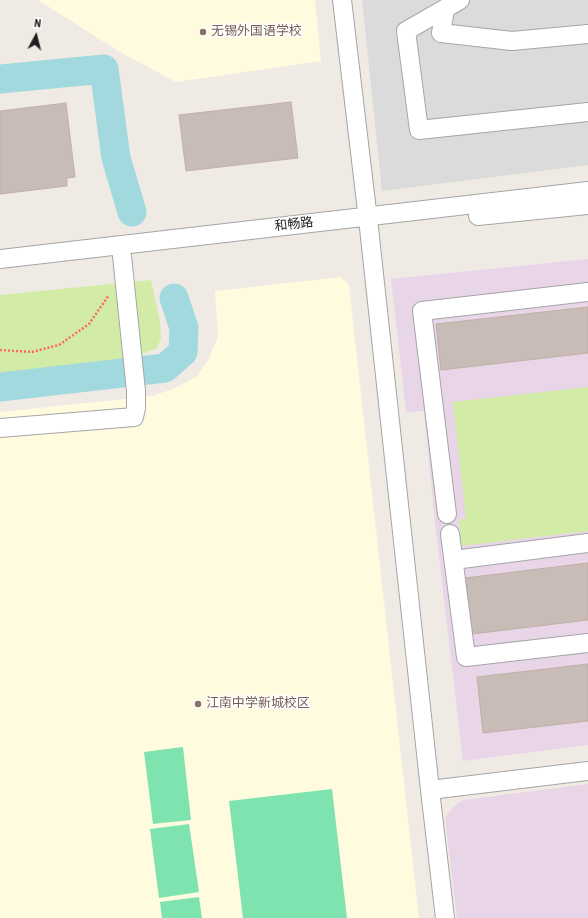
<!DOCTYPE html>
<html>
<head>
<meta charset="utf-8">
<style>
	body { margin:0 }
	#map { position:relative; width:588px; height:918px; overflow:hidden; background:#f0eae4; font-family:"Roboto Condensed",sans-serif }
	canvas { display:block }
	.north { position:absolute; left:16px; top:16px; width:40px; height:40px; -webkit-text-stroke:3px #fff; paint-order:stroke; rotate:7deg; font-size:11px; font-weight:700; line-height:16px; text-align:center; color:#1e1e1e }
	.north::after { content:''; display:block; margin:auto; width:14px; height:18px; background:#1e1e1e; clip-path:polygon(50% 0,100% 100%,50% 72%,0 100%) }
</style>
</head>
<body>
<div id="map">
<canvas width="588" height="918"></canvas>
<div class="north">N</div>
</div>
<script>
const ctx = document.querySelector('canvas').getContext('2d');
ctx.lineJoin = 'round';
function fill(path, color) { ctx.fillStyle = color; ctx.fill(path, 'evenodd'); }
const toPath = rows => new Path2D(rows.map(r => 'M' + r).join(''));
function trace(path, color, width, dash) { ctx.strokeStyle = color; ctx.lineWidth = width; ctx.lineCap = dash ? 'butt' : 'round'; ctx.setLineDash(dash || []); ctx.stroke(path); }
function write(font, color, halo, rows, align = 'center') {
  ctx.font = font + ' "Roboto Condensed","Noto Sans SC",sans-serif'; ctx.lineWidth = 3; ctx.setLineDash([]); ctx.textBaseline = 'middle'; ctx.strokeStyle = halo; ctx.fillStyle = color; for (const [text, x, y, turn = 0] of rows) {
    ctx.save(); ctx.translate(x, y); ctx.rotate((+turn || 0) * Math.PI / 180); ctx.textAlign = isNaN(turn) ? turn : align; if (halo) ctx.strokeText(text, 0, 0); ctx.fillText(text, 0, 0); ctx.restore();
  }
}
const residential = toPath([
	[362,0,588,0,588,165,382,191]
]);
const industrial = toPath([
	[588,259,588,745,463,761,435,523,424,411,406,412,391,279],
	[588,784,588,918,457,918,445,818,453,807,463,800]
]);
const education = toPath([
	[38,0,315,0,321,61,176,82,120,52],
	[341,277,349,285,419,918,0,918,0,412,152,396,173,389,196,377,208,360,218,337,215,291]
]);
const grass = toPath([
	[151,280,160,322,161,338,157,348,123,362,0,376,0,295],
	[588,387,588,531,461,546,459,520,466,518,453,402]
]);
const pitch = toPath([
	[183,747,191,820,153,824,144,752],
	[332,789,347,918,243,918,229,801],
	[189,824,199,892,159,898,150,829],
	[199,897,202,918,162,918,160,902]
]);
const river = toPath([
	[0,79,104,69,116,158,132,212],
	[0,387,165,368,183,352,184,328,174,298]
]);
const building = toPath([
	[291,102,298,158,186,171,179,115,291,102],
	[66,103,75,177,67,178,67,186,0,194,0,111,66,103],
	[588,307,588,353,441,370,436,324,588,307],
	[588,563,588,620,472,634,465,578,588,563],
	[588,664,588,721,483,733,477,677,588,664]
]);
const path = toPath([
	[0,350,32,352,59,345,89,324,109,295]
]);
const minor = toPath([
	[342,0,369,228,430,790],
	[460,0,406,31,419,130,588,112],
	[445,9,441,33,512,41,588,34],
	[478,216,588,205],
	[0,259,588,191],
	[0,428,134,417,136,408,136,391,122,256],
	[447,514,422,311,588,292],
	[450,534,466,657,588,643],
	[454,560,588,543],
	[445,918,430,790,588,771]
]);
const markers = [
	[203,32,4,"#8d6e63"],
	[198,704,4,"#8d6e63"]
];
const educationNames = [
	["无锡外国语学校",211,32],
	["江南中学新城校区",206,704]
];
const streetNames = [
	["和畅路",294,225,-7]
];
fill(residential, '#dcdbdb');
fill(industrial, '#e9d5e8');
fill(education, '#fffbde');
fill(grass, '#d2eca7');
fill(pitch, '#7ee3af');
trace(river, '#a2d9df', 29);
fill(building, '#c8bcb7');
trace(building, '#c2afa5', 1);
trace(minor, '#a5a5a5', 20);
trace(path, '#ff6669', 2.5, [2, 2]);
trace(minor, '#fff', 18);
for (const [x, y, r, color] of markers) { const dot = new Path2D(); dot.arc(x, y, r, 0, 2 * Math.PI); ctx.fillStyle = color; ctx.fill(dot); trace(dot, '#fff', 1.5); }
write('13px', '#785e54', '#fff', educationNames, 'left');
write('13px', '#1e1e1e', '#fff', streetNames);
</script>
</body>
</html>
